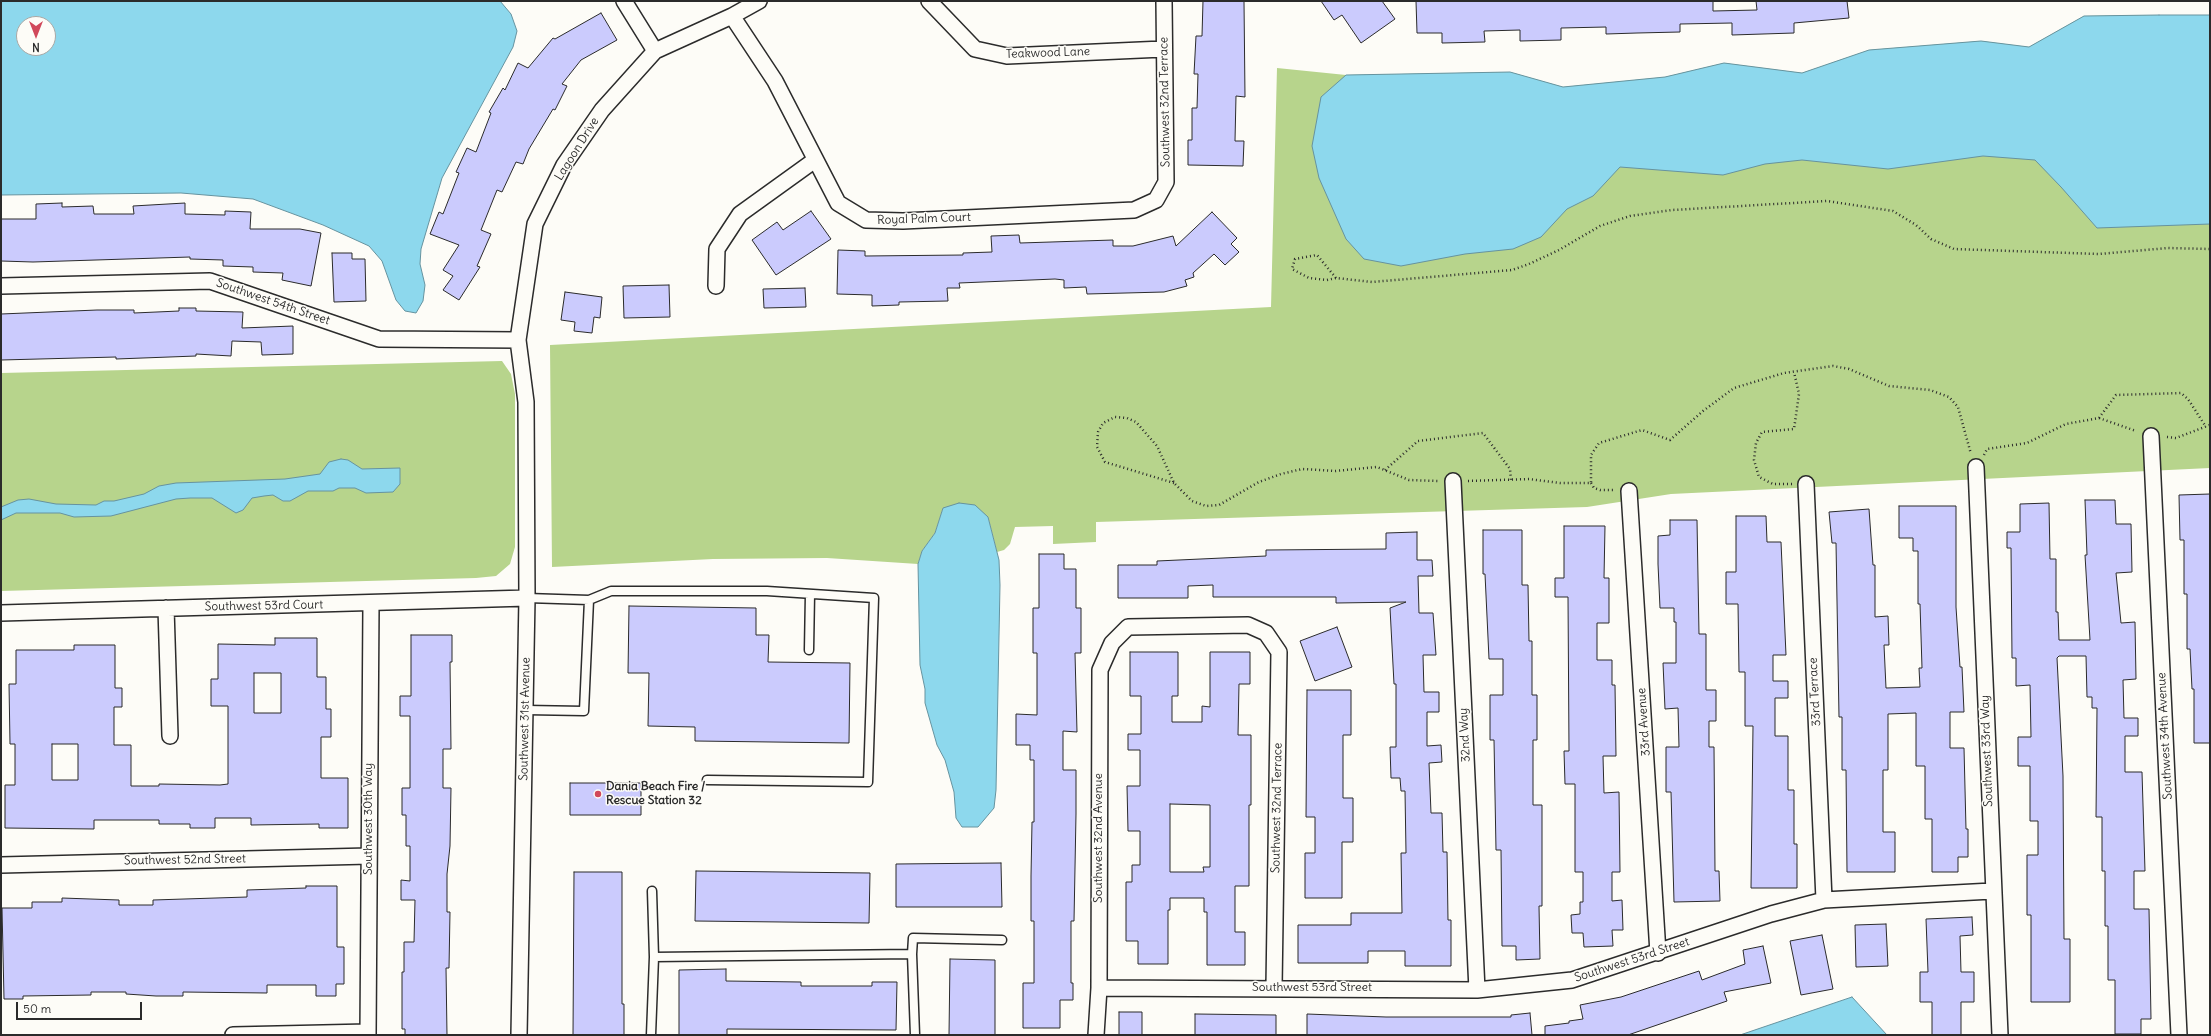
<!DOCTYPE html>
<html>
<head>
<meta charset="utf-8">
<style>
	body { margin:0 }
	#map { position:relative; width:2211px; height:1036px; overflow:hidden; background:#fdfcf7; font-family:Delius,sans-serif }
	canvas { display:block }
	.frame { position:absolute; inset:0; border:2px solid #2b2b2b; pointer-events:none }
	.north { position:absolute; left:16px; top:16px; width:40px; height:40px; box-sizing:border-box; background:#fdfcf7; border:1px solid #a9a8a5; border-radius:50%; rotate:180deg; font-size:11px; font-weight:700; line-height:16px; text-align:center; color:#2b2b2b }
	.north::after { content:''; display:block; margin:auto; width:14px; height:18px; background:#d1495b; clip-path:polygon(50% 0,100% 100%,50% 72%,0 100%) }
	.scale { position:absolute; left:16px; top:1002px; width:126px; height:18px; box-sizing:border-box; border:2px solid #2b2b2b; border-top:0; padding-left:5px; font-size:12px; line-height:14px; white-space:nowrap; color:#2b2b2b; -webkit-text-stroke:3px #fdfcf7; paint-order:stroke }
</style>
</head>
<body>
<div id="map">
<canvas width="2211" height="1036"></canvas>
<div class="frame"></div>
<div class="north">N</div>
<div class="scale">50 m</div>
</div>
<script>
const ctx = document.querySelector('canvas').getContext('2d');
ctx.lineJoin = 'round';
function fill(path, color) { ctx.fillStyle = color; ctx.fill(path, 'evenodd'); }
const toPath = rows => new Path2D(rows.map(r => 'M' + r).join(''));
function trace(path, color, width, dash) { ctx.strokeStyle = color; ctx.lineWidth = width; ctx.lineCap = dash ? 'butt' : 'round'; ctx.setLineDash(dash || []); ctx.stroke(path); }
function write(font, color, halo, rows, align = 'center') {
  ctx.font = font + ' Delius,sans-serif'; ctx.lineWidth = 3; ctx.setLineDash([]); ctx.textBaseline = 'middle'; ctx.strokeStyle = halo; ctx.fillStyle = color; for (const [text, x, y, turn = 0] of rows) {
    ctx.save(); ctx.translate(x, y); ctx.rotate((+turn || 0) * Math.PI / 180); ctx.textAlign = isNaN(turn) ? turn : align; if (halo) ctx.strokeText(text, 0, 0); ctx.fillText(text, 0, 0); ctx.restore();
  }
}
const green = toPath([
	[2159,15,2210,15,2210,468,1671,494,1587,507,1096,522,1096,542,1053,544,1053,526,1015,527,1010,544,1004,550,997,552,988,517,943,508,935,533,922,551,918,564,827,558,713,559,552,567,550,345,1271,307,1277,68,1346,75,1510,72,1563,87,1665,77,1724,63,1802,73,1869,50,1981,41,2029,47,2084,16],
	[502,361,511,374,515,394,515,547,510,564,496,576,476,578,1,591,1,373]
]);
const water = toPath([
	[1,1,500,1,511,14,517,31,513,47,442,178,421,249,420,264,425,285,423,301,416,313,405,311,396,300,382,261,369,246,323,225,253,199,181,193,1,195,1,1],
	[24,24,48,24,48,48,24,48,24,24],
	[2159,15,2210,15,2210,224,2097,228,2061,187,2035,160,1983,156,1888,169,1802,160,1765,164,1723,175,1620,167,1593,196,1567,209,1541,237,1513,249,1465,254,1401,266,1364,259,1346,239,1319,178,1312,146,1321,97,1346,75,1510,72,1563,87,1665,77,1724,63,1802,73,1869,50,1981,41,2029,47,2084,16,2159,15],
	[341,459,348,460,362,469,400,468,400,484,393,492,366,493,355,488,339,488,333,491,308,491,290,501,283,501,273,495,264,496,252,498,243,510,236,513,212,498,190,498,176,499,111,516,74,517,60,513,16,513,1,520,1,507,18,500,29,499,56,504,96,505,104,501,114,501,144,494,159,486,176,483,285,479,320,474,329,462,341,459],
	[959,503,975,505,988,517,999,560,1000,585,996,790,994,808,978,827,962,827,956,818,954,792,945,760,937,745,925,703,925,689,920,665,918,564,922,551,935,533,943,508,959,503],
	[1852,997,1887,1035,1740,1035,1852,997]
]);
const building = toPath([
	[1203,1,1244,1,1245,97,1236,96,1235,141,1244,141,1243,166,1188,165,1188,140,1192,140,1192,108,1197,108,1198,74,1194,74,1196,36,1202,36,1203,1],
	[1321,1,1382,1,1395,19,1361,43,1342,15,1334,20,1321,1],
	[1416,1,1713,1,1713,11,1757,10,1756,1,1847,1,1849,18,1794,23,1794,33,1732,35,1732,23,1680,24,1680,32,1637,33,1606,34,1606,27,1561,28,1561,40,1520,41,1520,30,1484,31,1485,42,1442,43,1442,33,1417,33,1416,1],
	[601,13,617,40,581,60,562,84,567,86,555,110,553,109,529,149,523,164,516,162,502,192,497,190,481,230,491,234,477,266,480,267,459,300,443,290,453,276,443,270,459,245,430,234,439,212,443,214,459,173,456,172,467,148,476,152,491,113,489,112,503,88,505,90,518,63,528,68,553,38,555,39,601,13],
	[62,203,62,207,93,206,94,214,134,214,133,206,185,203,185,214,225,215,225,211,251,212,250,229,300,229,321,233,311,286,282,280,283,273,253,272,253,267,223,266,223,260,190,259,190,257,33,262,1,261,1,219,36,219,36,204,62,203],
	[811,211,831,239,776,275,752,240,777,222,783,230,811,211],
	[1212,212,1237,238,1231,244,1239,252,1225,265,1214,254,1193,273,1194,277,1185,280,1187,286,1164,292,1087,294,1086,287,1064,288,1064,280,1055,279,959,283,960,288,947,288,948,301,899,302,899,305,872,306,872,295,837,294,838,250,865,251,865,256,963,255,963,253,992,252,991,236,1019,235,1020,243,1113,240,1113,246,1133,246,1173,236,1176,246,1212,212],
	[332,253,352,253,352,259,365,259,366,301,334,302,332,253],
	[669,285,670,317,624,318,623,286,669,285],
	[805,288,806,307,764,308,763,289,805,288],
	[565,292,602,297,600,318,594,317,592,333,574,331,575,322,561,320,565,292],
	[179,308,196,308,196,311,243,312,242,328,293,326,293,354,262,355,261,342,232,341,231,356,196,354,196,356,116,359,116,357,1,360,1,314,97,310,134,310,134,313,179,311,179,308],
	[2210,494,2210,743,2194,743,2194,689,2192,689,2190,649,2187,649,2187,594,2184,594,2184,540,2180,540,2179,495,2210,494],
	[2085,500,2115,500,2116,524,2131,524,2132,572,2116,573,2121,623,2135,622,2136,679,2123,680,2124,718,2138,718,2138,736,2125,736,2125,772,2142,772,2145,871,2134,871,2134,909,2149,909,2151,1019,2141,1019,2141,1034,2115,1034,2115,980,2108,980,2108,926,2105,926,2105,871,2102,871,2102,817,2096,817,2097,708,2092,708,2092,697,2087,697,2086,656,2059,656,2057,658,2063,776,2064,939,2070,939,2070,1002,2031,1002,2031,915,2027,915,2027,855,2038,855,2038,821,2030,821,2030,766,2018,766,2018,737,2031,737,2030,685,2016,686,2016,658,2012,658,2011,548,2007,548,2007,532,2020,532,2020,504,2049,503,2050,559,2056,559,2056,612,2058,612,2059,640,2090,640,2085,555,2087,555,2085,500],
	[1899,506,1956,506,1956,607,1960,667,1962,667,1964,712,1950,712,1950,748,1964,748,1966,829,1968,829,1968,857,1958,857,1958,872,1932,872,1932,819,1925,819,1925,766,1916,766,1916,713,1888,714,1888,770,1883,770,1883,832,1895,832,1895,872,1847,872,1846,770,1842,770,1842,717,1839,717,1836,543,1832,543,1829,512,1869,509,1873,565,1875,565,1875,617,1888,616,1889,645,1884,645,1886,688,1920,687,1919,668,1922,668,1920,604,1918,604,1918,551,1913,551,1913,538,1899,538,1899,506],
	[1736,516,1766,516,1767,542,1781,542,1786,655,1773,655,1773,681,1788,681,1788,698,1775,698,1775,736,1788,736,1788,790,1794,790,1794,844,1797,844,1797,888,1751,888,1753,726,1745,726,1745,672,1739,672,1738,604,1726,604,1726,572,1736,572,1736,516],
	[1670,520,1697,520,1699,634,1706,634,1706,690,1716,690,1716,721,1709,721,1709,747,1714,747,1715,871,1719,871,1720,901,1674,902,1671,792,1666,792,1666,747,1679,747,1678,708,1665,709,1663,663,1676,663,1676,622,1674,622,1674,608,1660,608,1658,564,1658,536,1670,535,1670,520],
	[1564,526,1605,526,1604,578,1609,578,1609,623,1597,623,1597,660,1612,660,1612,685,1615,685,1616,756,1603,756,1604,793,1619,792,1620,872,1612,872,1612,901,1622,900,1623,930,1612,930,1613,946,1584,947,1583,933,1572,933,1571,915,1580,914,1580,902,1583,902,1583,872,1575,872,1575,784,1565,784,1564,751,1569,751,1568,597,1555,597,1555,578,1564,578,1564,526],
	[1483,530,1522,530,1522,585,1528,585,1529,641,1532,641,1532,695,1537,695,1537,740,1533,740,1533,805,1542,805,1542,906,1539,906,1540,959,1516,960,1516,946,1502,946,1501,850,1496,850,1494,740,1490,740,1490,695,1503,695,1503,659,1489,659,1485,574,1483,574,1483,530],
	[1417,532,1417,560,1432,560,1433,576,1418,576,1419,613,1433,613,1436,655,1423,655,1424,692,1439,692,1439,712,1427,712,1427,746,1441,745,1442,762,1429,763,1431,813,1442,813,1443,852,1447,852,1448,920,1451,920,1451,966,1405,966,1405,951,1368,951,1368,963,1298,963,1298,925,1351,925,1351,913,1402,913,1401,853,1406,853,1405,791,1401,791,1400,778,1391,778,1390,747,1396,747,1396,684,1394,684,1390,608,1406,602,1336,603,1336,597,1213,597,1213,585,1188,586,1188,598,1118,598,1118,565,1157,565,1157,561,1266,556,1266,550,1386,549,1386,533,1417,532],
	[1039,554,1064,554,1064,569,1076,569,1076,608,1081,608,1081,653,1075,653,1077,732,1063,731,1063,770,1076,770,1076,814,1074,921,1071,921,1071,983,1073,983,1073,1000,1060,1000,1060,1028,1023,1028,1023,983,1034,983,1034,921,1031,921,1031,876,1032,822,1034,822,1034,760,1030,760,1030,745,1016,745,1016,714,1037,715,1037,653,1033,653,1033,608,1039,608,1039,554],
	[629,606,756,608,756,635,769,635,768,662,850,663,849,743,695,741,695,727,648,726,649,673,628,673,629,606],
	[1337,627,1352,667,1315,681,1300,641,1337,627],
	[411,635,452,635,452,662,450,662,451,749,443,749,443,788,451,788,450,846,447,874,447,912,450,912,449,968,446,968,447,1035,405,1035,405,1029,402,1029,402,972,404,972,404,942,414,942,415,900,401,900,401,880,410,881,410,846,406,846,406,815,402,815,402,788,410,788,410,716,400,716,400,696,411,696,411,635],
	[275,638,317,638,317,677,326,677,326,709,331,709,331,737,321,737,321,778,348,778,348,828,319,828,319,824,251,825,251,818,215,818,215,828,190,828,190,824,159,824,159,820,94,820,94,829,5,828,5,785,15,785,15,744,10,744,9,684,16,684,16,650,74,650,74,645,115,645,115,688,122,688,122,707,114,707,114,745,131,745,131,786,159,786,159,784,220,785,228,784,228,706,211,706,211,679,218,679,218,644,275,645,275,638],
	[254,673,281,673,281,713,254,713,254,673],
	[52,744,78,744,78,780,52,780,52,744],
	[1130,652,1178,652,1178,696,1172,696,1172,722,1202,722,1202,706,1210,707,1210,652,1250,652,1250,684,1239,684,1238,735,1251,735,1251,805,1249,805,1249,886,1235,886,1235,932,1245,932,1245,965,1207,965,1207,912,1204,912,1204,898,1170,898,1170,910,1168,910,1168,964,1138,964,1138,941,1126,941,1126,882,1132,882,1132,865,1140,865,1140,831,1128,831,1127,786,1140,786,1140,750,1128,750,1128,734,1141,734,1141,696,1130,696,1130,652],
	[1170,804,1210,805,1210,867,1203,867,1204,872,1170,872,1170,804],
	[1307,690,1351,690,1351,735,1343,735,1343,798,1353,798,1353,842,1342,842,1342,898,1305,898,1305,853,1315,853,1315,817,1306,817,1307,690],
	[570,783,641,783,641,815,570,815,570,783],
	[1001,863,1002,907,896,907,896,864,1001,863],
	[696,871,870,873,869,923,695,921,696,871],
	[574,872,622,872,622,1004,624,1004,624,1035,573,1035,574,872],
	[306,886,337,886,337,947,344,947,344,984,336,984,336,996,316,996,316,985,267,985,267,993,183,992,183,996,156,996,126,994,126,992,91,992,91,995,23,996,23,999,4,999,2,908,32,908,32,902,62,902,62,898,119,900,119,905,153,905,153,900,247,897,247,890,306,888,306,886],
	[1972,917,1973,935,1960,936,1961,972,1974,972,1974,1002,1961,1002,1961,1035,1932,1035,1932,1002,1920,1002,1920,972,1928,972,1926,919,1972,917],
	[1886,924,1888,966,1856,967,1855,925,1886,924],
	[1822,935,1833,989,1801,995,1790,941,1822,935],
	[1763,946,1771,983,1724,992,1727,1001,1628,1035,1545,1035,1545,1026,1569,1023,1569,1021,1583,1019,1580,1005,1621,997,1699,971,1702,980,1745,964,1743,950,1763,946],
	[950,959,995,960,995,1035,949,1035,950,959],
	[726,969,726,981,801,982,801,986,872,986,872,982,897,982,896,1030,727,1029,727,1035,679,1035,679,970,726,969],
	[1119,1012,1142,1012,1142,1035,1119,1035,1119,1012],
	[1530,1013,1532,1035,1307,1035,1307,1014,1386,1017,1511,1017,1511,1015,1530,1013],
	[1195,1014,1276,1015,1276,1035,1195,1035,1195,1014]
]);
const path = toPath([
	[1336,278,1317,255,1295,259,1292,269,1309,278,1327,280,1336,278,1372,282,1512,270,1529,264,1559,250,1600,226,1630,216,1672,210,1827,201,1893,211,1916,225,1931,239,1954,249,2099,254,2168,248,2210,249],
	[2099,418,2136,431],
	[2167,437,2176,438,2210,425],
	[1984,455,1987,449,2027,443,2066,424,2099,418,2116,395,2181,393,2188,399,2206,427],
	[1385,470,1418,441,1483,433,1510,469,1511,480],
	[1468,481,1529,479,1560,483,1591,483,1591,455,1599,443,1642,430,1670,440,1703,411,1734,388,1784,373,1833,366,1849,369,1889,386,1930,390,1949,397,1958,407,1971,454],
	[1174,483,1105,462,1097,447,1098,432,1103,423,1115,417,1127,418,1136,422,1157,446,1174,483,1192,501,1206,506,1219,505,1259,482,1281,474,1302,469,1335,471,1377,467,1409,480,1439,481],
	[1591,483,1594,488,1600,490,1613,490],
	[1792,484,1773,484,1759,477,1754,460,1756,443,1762,432,1794,429,1799,394,1794,372]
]);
const service = toPath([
	[527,598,589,600,611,591,767,591,874,598,868,782,707,780],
	[809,650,810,594],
	[526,710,584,711,589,600],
	[652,891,654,957,912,954],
	[651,1035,654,957],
	[915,1035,912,954,913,938,1002,940]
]);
const minor = toPath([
	[624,1,655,51],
	[929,1,975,49,1007,56,1163,49],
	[732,16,775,81,838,203,866,220,903,221,1134,210,1156,200,1166,182,1164,1],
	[1,286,210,281,379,339,518,340],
	[716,286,717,249,740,214,815,160],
	[2151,436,2179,1035],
	[1976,467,2000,1035],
	[1453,481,1477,990],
	[1806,484,1824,900],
	[1629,491,1658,953],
	[166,608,170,736],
	[1,613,527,598],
	[1,865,369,856],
	[1099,988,1477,990,1572,980,1771,914,1824,900,1992,891],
	[233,1035,368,1032],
	[368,1035,371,604],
	[519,1035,527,598,526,402,518,340,535,224,564,165,602,110,655,51,732,16,759,1],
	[1096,1035,1099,988,1100,670,1112,643,1128,627,1248,625,1266,633,1279,652,1274,987]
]);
const markers = [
	[598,794,4,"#d1495b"]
];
const streetNames = [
	["Teakwood Lane",1048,53,-2],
	["Southwest 32nd Terrace",1165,102,-91],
	["Lagoon Drive",577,149,-58],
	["Royal Palm Court",924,219,-2],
	["Southwest 54th Street",273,302,19],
	["Southwest 53rd Court",264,606,-1],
	["33rd Terrace",1815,692,-93],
	["Southwest 31st Avenue",525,719,-89],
	["33rd Avenue",1644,722,-94],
	["32nd Way",1465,735,-93],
	["Southwest 34th Avenue",2165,736,-93],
	["Southwest 33rd Way",1987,751,-92],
	["Southwest 32nd Terrace",1277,808,-89],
	["Southwest 30th Way",369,819,-90],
	["Southwest 32nd Avenue",1099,838,-90],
	["Southwest 52nd Street",185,860,-1],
	["Southwest 53rd Street",1632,960,-18],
	["Southwest 53rd Street",1312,988]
];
const poiNames = [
	["Dania Beach Fire /",606,787],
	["Rescue Station 32",606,801]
];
fill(green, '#b7d48c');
fill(water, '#8dd8ed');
trace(water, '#66939f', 1);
fill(building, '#cbcbfd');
trace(building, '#2b2b2b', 1);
trace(service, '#2b2b2b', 11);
trace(minor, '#2b2b2b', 18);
trace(path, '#2b2b2b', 2.5, [1, 3]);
trace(service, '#fdfcf7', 8);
trace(minor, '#fdfcf7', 15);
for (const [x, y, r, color] of markers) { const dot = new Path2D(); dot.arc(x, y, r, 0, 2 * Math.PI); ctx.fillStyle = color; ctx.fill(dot); trace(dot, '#fdfcf7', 1.5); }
write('12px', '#2b2b2b', '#fdfcf7', streetNames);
write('bold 12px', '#2b2b2b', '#fdfcf7', poiNames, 'left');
</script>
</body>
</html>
